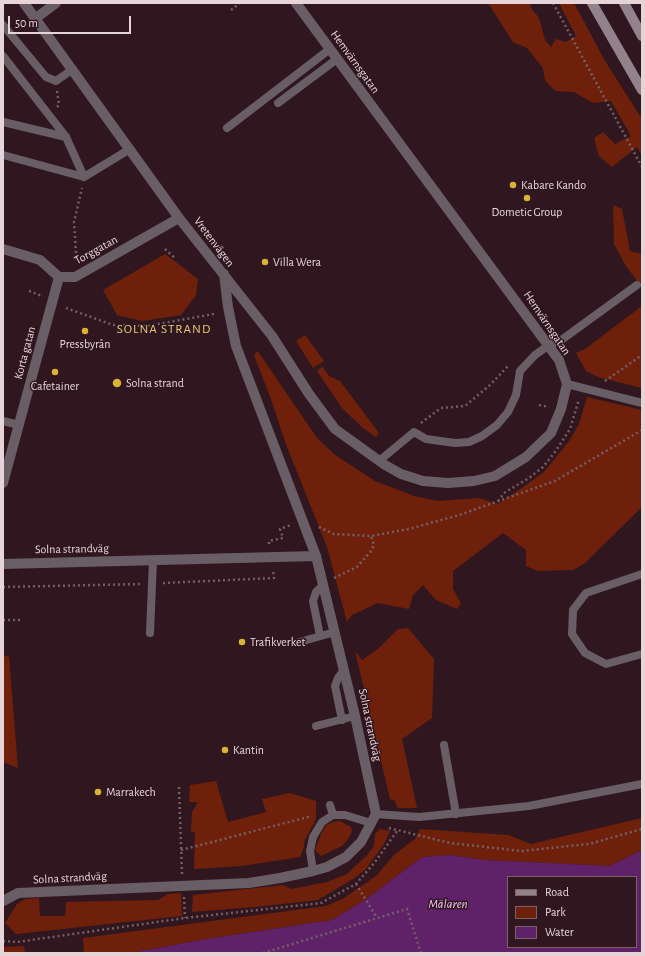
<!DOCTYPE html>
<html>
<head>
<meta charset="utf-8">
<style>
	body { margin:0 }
	#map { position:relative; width:645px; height:956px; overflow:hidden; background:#30171f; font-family:"Alegreya Sans",sans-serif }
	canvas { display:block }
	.frame { position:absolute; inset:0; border:4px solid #e6d4d9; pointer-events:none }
	.legend { position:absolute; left:507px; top:876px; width:130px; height:72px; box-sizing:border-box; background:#30171f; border:1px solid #796369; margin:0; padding:5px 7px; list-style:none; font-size:12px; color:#e6d4d9 }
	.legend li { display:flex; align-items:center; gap:8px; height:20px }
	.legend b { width:20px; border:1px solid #796369 }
	.scale { position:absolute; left:8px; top:16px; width:123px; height:18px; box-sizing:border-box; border:2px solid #e6d4d9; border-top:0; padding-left:5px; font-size:12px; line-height:14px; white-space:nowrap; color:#e6d4d9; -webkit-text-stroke:3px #30171f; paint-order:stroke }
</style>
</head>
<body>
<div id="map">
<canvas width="645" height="956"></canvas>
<div class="frame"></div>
<ul class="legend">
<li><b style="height:5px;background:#93818c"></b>Road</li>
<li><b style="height:11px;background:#6f200a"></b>Park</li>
<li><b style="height:11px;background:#5f2268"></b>Water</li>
</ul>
<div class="scale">50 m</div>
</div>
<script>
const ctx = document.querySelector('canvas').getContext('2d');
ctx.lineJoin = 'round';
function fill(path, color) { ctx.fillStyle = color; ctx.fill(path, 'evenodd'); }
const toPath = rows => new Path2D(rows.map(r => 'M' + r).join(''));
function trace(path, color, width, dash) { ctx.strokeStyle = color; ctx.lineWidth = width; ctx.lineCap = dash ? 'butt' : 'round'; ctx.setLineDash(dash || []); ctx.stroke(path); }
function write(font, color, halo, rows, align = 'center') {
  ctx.font = font + ' "Alegreya Sans",sans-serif'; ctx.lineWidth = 3; ctx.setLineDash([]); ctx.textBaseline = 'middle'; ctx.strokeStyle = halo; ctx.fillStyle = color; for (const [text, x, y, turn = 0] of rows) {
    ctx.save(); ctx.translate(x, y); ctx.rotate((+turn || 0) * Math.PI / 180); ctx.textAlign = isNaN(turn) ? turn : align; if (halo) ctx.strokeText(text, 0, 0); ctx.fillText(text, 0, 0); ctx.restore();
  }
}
const green = toPath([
	[488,3,530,3,531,8,539,18,545,40,551,47,556,39,566,42,576,36,559,3,574,3,605,61,642,119,642,156,637,147,612,167,599,156,594,138,603,132,615,144,631,136,611,101,593,103,574,92,555,91,545,80,543,68,527,48,513,42],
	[613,205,622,209,630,251,642,254,642,287,626,266,614,244],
	[165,254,198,279,196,295,181,315,142,321,117,315,103,290],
	[642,306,642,388,598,377,586,371,576,353,585,349],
	[305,335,324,361,313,368,296,341],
	[257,351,259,353,317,438,335,455,375,481,414,496,438,501,479,498,498,504,526,485,544,472,569,441,579,424,587,397,642,410,642,507,585,563,573,570,538,571,526,566,526,550,503,533,453,571,453,589,461,603,457,609,436,600,423,585,413,595,409,609,378,603,352,615,347,622,327,547,287,447,272,402,254,355],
	[322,366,329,376,340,381,379,433,376,437,363,428,342,408,317,371],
	[408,628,434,659,432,718,402,739,417,808,397,808,395,801,390,799,355,651,362,660,378,649,398,629],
	[3,655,9,657,18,768,3,762],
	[216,781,228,822,266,812,262,799,290,793,316,801,316,819,305,840,303,850,300,857,242,866,194,869,195,832,191,832,192,812,198,802,189,802,190,785],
	[642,818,642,850,610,866,485,860,450,855,422,857,365,900,332,920,207,939,130,953,84,953,83,938,326,906,344,898,376,876,395,854,415,839,420,829,508,835,531,844],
	[340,821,351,827,352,832,348,839,342,846,321,856,315,850,321,834,326,825,333,822],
	[380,829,390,831,384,844,366,869,353,879,318,900,255,907,192,912,193,895,283,885,291,889,327,882,347,874,368,854,374,846,375,834],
	[181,893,182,916,16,934,5,923,17,904,25,899,39,898,40,916,65,916,66,902,158,900,168,894],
	[24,946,25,953,3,953,3,947]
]);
const water = toPath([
	[642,850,642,953,130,953,207,939,332,920,365,900,422,857,450,855,485,860,610,866],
	[508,877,636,877,636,947,508,947]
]);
const path = toPath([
	[553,3,642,167],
	[231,10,240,3],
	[57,91,59,105,57,107],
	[165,249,176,259],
	[76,253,74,222,82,188],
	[29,291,42,296],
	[66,308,113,325,147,326,214,314],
	[605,381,642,355],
	[539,405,549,407],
	[421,423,441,408,465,406,490,385,509,365],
	[498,501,504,493,529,478,543,467,555,452,570,429,579,399],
	[319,527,334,534,371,536,409,529,459,515,555,481,642,430],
	[269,544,269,541,283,538,280,529,291,525],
	[334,578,357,567,363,560,371,551,374,545,371,536],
	[163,583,274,578,273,569],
	[3,587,142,584],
	[3,620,22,620],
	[179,787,182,874],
	[389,828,450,843,521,851,589,844,642,829],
	[181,850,312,816],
	[356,884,377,918],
	[184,897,185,918],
	[3,941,17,942,185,918,321,903,356,884,375,862,397,831],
	[263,953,407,909,421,953]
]);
const lane = toPath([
	[3,25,46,77,56,81,73,69],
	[3,56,66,137,84,177,130,149],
	[278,103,337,59],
	[3,122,66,137],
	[227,128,330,49],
	[3,155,84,177],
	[567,384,642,403],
	[3,421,19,425],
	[379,461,414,432,426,439,455,443,469,442,482,436,497,425,508,412,516,395,520,371,535,355,549,345,560,341,637,285],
	[642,574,586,593,573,610,572,634,585,653,606,664,642,654],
	[150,633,153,560],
	[320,636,313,601,316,592,323,585],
	[296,643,335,632],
	[342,720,335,686,338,678,344,670],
	[316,726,355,716],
	[444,745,456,814],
	[330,805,333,815],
	[376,814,419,817,529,806,642,784],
	[313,871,310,851,313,837,322,822,333,815,345,815,371,823]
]);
const street = toPath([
	[24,3,179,218,272,336,309,394,335,429,385,465,401,474,423,481,448,483,474,481,495,476,526,457,551,433,561,409,567,384,559,360,296,3],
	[36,18,56,3],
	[3,249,40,260,59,277,75,277,179,218],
	[3,483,59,277],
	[3,564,316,556],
	[3,901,18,893,249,883,280,878,313,871,327,867,346,857,361,842,376,814,355,716,316,556,236,346,228,307,224,274]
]);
const secondary = toPath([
	[592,3,642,90],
	[624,3,642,36]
]);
const markers = [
	[513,185,4,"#dab333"],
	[527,198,4,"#dab333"],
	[265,262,4,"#dab333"],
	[85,331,4,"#dab333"],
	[55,372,4,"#dab333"],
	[117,383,5,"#dab333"],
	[242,642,4,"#dab333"],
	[225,750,4,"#dab333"],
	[98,792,4,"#dab333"]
];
const streetNames = [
	["Hemvärnsgatan",355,62,54],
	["Vretenvägen",214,242,53],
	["Torggatan",96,250,-29],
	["Hemvärnsgatan",547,323,56],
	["Korta gatan",25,353,-75],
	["Solna strandväg",72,549,-1],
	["Solna strandväg",370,725,78],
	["Solna strandväg",70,878,-3]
];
const poiNames = [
	["Kabare Kando",521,185],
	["Dometic Group",527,212,"center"],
	["Villa Wera",273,262],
	["Pressbyrån",85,344,"center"],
	["Solna strand",126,383],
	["Cafetainer",55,386,"center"],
	["Trafikverket",250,642],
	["Kantin",233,750],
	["Marrakech",106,792]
];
const neighbourhoodNames = [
	["SOLNA STRAND",164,329]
];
const waterNames = [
	["Mälaren",448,904]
];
fill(green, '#6f200a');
fill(water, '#5f2268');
trace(path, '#755f66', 2.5, [2, 3]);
trace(lane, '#695e65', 8);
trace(street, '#695e65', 10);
trace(secondary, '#93818c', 10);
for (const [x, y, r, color] of markers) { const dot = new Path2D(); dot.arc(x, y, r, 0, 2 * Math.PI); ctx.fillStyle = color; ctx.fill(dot); trace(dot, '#30171f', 1.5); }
write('12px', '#e6d4d9', '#30171f', streetNames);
write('12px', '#e6d4d9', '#30171f', poiNames, 'left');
ctx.letterSpacing = '1px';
write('13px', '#e4c97d', '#30171f', neighbourhoodNames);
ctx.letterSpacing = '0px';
write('italic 13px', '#f6c3fd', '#30171f', waterNames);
</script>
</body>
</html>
